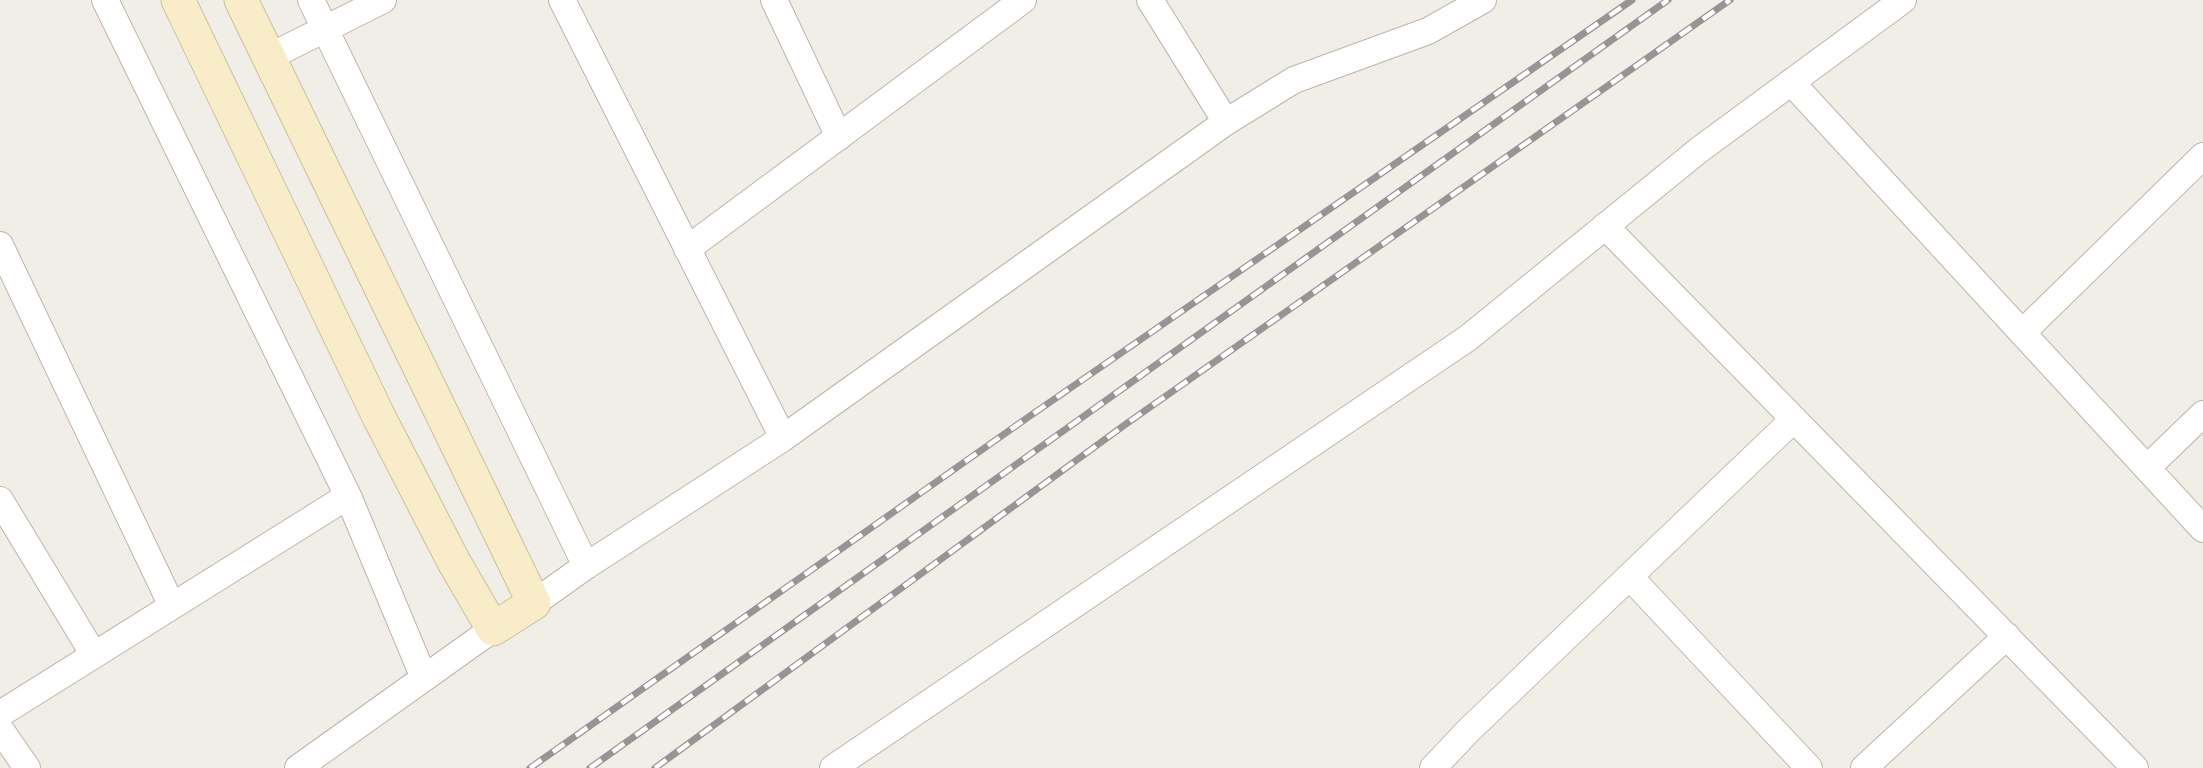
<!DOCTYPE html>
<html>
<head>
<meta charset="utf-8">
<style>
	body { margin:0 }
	canvas { display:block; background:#f1eee7 }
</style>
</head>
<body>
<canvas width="2203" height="768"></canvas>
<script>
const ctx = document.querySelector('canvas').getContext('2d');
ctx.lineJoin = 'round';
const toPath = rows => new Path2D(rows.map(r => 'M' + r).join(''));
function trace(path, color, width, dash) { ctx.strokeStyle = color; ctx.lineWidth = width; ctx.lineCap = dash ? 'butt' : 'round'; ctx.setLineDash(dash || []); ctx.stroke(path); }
const street = toPath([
	[105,0,348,496,424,678],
	[311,0,586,566],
	[562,0,783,438],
	[774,0,839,137],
	[1150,0,1226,122],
	[269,57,383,0],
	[1791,82,2203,529],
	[1605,226,2135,768],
	[0,245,172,606],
	[687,249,1023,0],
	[2022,333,2203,156],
	[2147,468,2203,414],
	[0,500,94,655],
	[1630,577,1809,768],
	[534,603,586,566,783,438,1226,122,1294,80,1428,31,1483,0],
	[0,714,348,496],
	[0,729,27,768],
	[298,768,493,629],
	[833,768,1468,338,1699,150,1903,0],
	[1433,768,1468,731,1794,419],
	[1864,768,2007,636]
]);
const secondary = toPath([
	[178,0,379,417,454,562,493,629,534,603,241,0]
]);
const rail = toPath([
	[530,768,1027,418,1632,0],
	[590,768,1668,0],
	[655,768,1126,424,1730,0]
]);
trace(street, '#bcb5aa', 28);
trace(secondary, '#ccbf9b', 35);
trace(street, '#fff', 26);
trace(secondary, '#f9edc9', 33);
trace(rail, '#959595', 7);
trace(rail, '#fff', 4.5, [14]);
</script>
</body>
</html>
